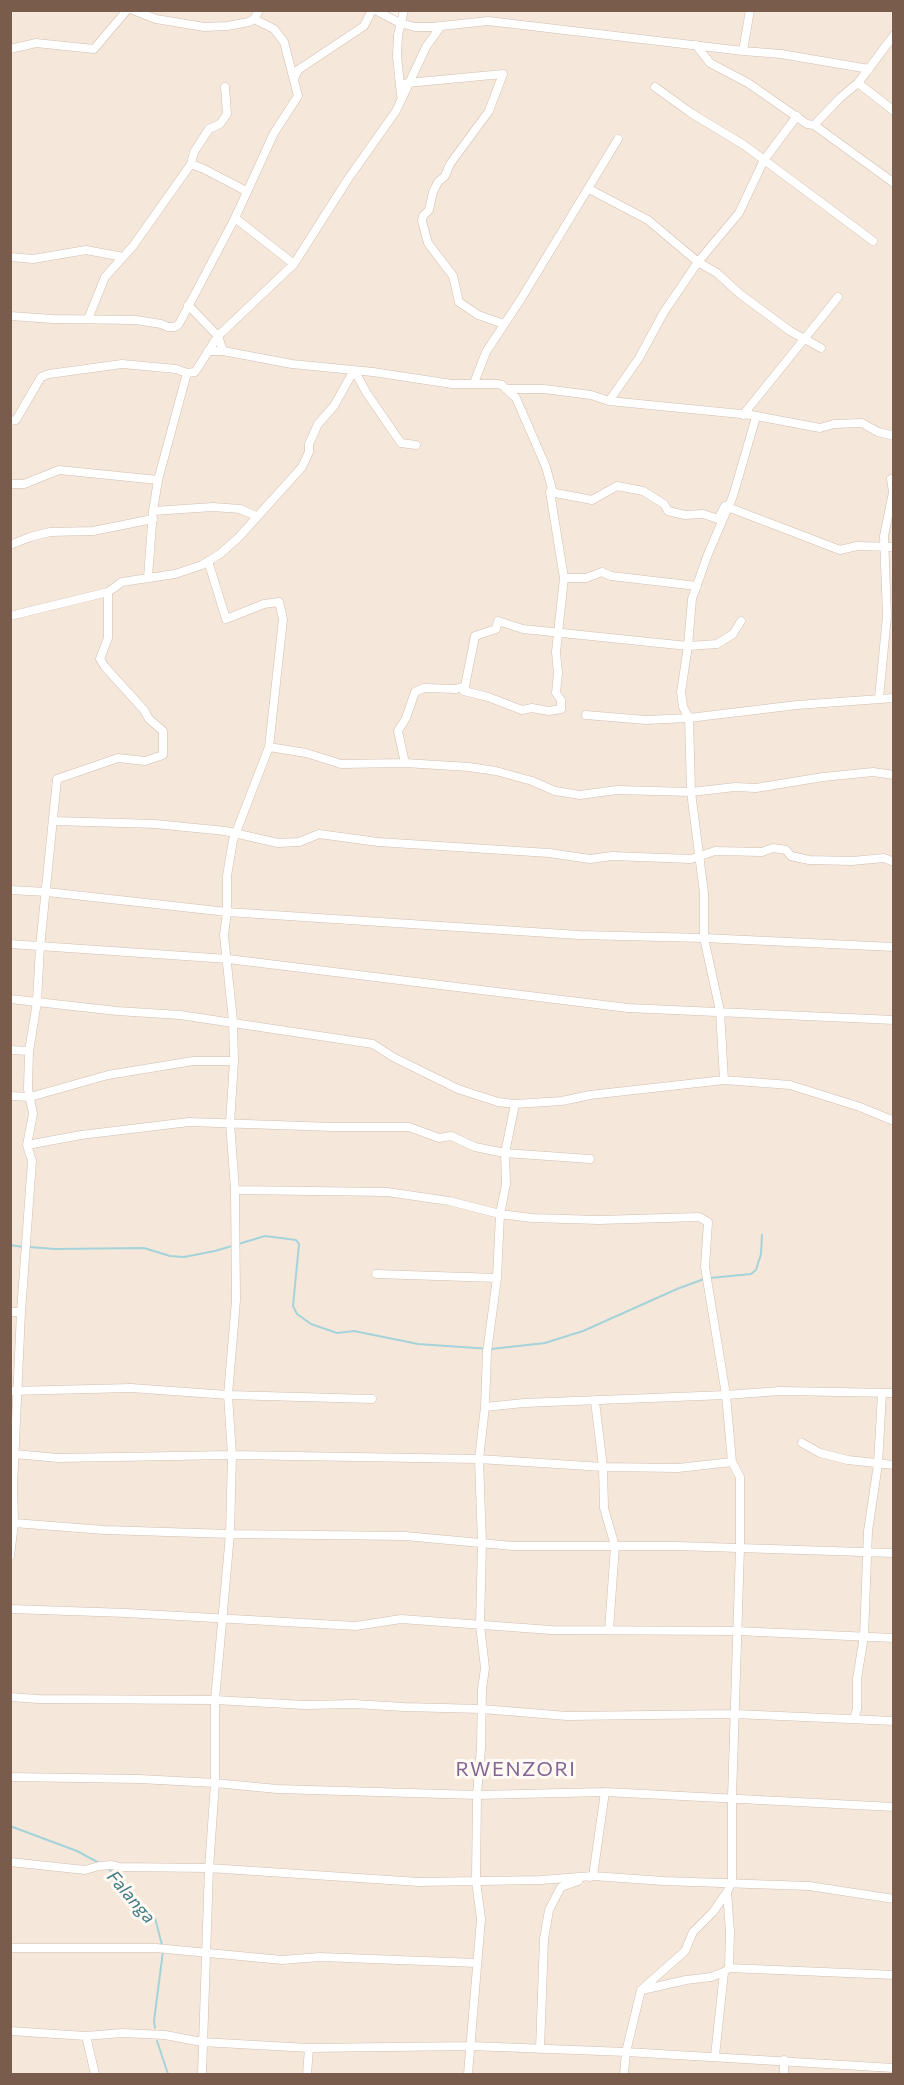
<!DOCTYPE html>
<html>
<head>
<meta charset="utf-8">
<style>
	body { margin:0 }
	#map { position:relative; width:904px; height:2085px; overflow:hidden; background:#fdf6ec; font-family:Commissioner,sans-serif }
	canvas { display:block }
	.frame { position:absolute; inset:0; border:12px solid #7a5c4d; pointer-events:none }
</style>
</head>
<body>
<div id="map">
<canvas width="904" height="2085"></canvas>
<div class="frame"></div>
</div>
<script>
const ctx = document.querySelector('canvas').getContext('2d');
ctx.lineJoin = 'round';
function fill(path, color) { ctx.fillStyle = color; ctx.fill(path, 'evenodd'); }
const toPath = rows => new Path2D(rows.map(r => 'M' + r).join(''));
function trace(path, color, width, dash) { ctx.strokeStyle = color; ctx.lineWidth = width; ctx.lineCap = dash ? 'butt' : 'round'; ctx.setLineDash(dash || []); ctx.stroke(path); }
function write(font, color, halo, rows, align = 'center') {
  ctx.font = font + ' Commissioner,sans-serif'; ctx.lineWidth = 6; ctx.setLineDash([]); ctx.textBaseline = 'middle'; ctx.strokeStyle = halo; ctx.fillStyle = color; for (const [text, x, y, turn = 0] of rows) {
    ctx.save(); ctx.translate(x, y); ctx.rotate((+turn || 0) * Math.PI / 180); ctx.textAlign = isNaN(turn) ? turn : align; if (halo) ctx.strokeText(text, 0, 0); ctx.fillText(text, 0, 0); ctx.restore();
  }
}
const residential = toPath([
	[384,10,400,19,402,10,893,11,893,2074,11,2074,11,11]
]);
const stream = toPath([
	[10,1245,23,1247],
	[29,1247,55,1249,144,1248,170,1256,184,1257,215,1251,265,1236,296,1240,299,1244,293,1306,297,1314,311,1324,337,1333,354,1331,418,1344,491,1349,545,1343,583,1331,677,1289,704,1279],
	[710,1278,751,1274,756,1270,761,1254,762,1235],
	[10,1826,77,1851,101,1864],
	[108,1869,115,1874,127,1893,155,1918,162,1945],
	[155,2028,154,2021,163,1951],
	[157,2041,168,2074]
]);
const minor = toPath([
	[133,10,156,19,204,27,227,26,249,22,254,19,259,10],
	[375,10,400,23,415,27,432,27,488,21,743,51,781,54,869,69],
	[894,35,858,83,841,97,814,125,894,183],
	[696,45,710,63,748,83,807,124,814,125],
	[10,49,36,43,94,49,127,10],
	[743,51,750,10],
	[294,79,298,70,364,26,372,10],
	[407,83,503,74,489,111,450,164,445,176,438,182,433,192,429,210,423,216,422,221,428,243,453,276,459,302,478,315,504,324],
	[858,83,894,111],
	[655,87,691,113,744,145,873,241],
	[401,95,397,56,398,35,404,10],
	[191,164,194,152,209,129,220,124,227,114,225,87],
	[589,189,648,220,698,262,717,273,740,294,790,331,821,348],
	[235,218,294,264],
	[10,257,33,259,86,250,123,257],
	[188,305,218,336,223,351],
	[10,316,53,319,136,320,161,324,168,327,175,327,179,324,235,218,274,133,298,96,284,42,274,29,254,19],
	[88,319,105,277,133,246,191,164,204,169,246,191],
	[208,351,223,351,292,364,373,372,452,384,497,384,502,385,516,398,546,467,552,489,550,492,564,578,556,652,558,673,556,693,561,700,561,709,549,711,532,708,522,710,488,697,464,691],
	[354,370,366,392,401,443,416,445],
	[474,383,486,352,521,299,618,139],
	[506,389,544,389,591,395,609,401,751,415,820,428,834,424,862,423,878,432,894,436],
	[609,401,639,358,664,312,698,262,739,213,764,160,797,116],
	[743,415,838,297],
	[10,421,16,420,41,377,49,374,122,364,176,369,187,373,195,372,218,336,294,264,348,179,396,111,426,47,441,26],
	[10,484,24,484,59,470,158,480],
	[550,492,592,500,617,486,643,491,664,504,668,511,685,515,703,514,718,519,725,506,840,550,857,546,894,547],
	[153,511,213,507,240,509,256,516],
	[10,545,30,537,50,532,93,531,153,519],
	[148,577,153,511,158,480,187,373],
	[564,578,586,578,602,572,611,576,697,586],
	[10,616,108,592,122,582,175,574,202,565,220,554,239,537,302,467,309,452,309,444,318,424,334,406,354,370],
	[879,698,887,616,884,536,893,492,891,479,894,479],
	[586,715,646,720,689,718,797,705,894,698],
	[269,747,306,753,341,764,405,763,469,767,496,771,532,781,555,791,580,795,617,790,691,792,735,787,756,788,823,777,873,772,894,775],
	[405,763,398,731,406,718,415,692,424,688,456,689,462,687,464,691,475,636,496,629,498,621,523,629,688,646,717,644,733,634,741,621],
	[54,821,155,824,225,831,278,843,299,842,319,834,378,842,549,853,590,859,612,856,691,859,715,851,762,852,773,848,786,850,791,856,809,860,852,861,884,858,894,862],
	[10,890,47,892,227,912,579,935,704,938,894,947],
	[10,944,228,959,628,1008,894,1020],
	[10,999,117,1011,180,1015,373,1044,393,1057,458,1089,498,1102,515,1104,562,1101,590,1095,724,1080,790,1085,860,1107,894,1121],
	[10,1050,29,1051],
	[724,1080,720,1011,704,938,704,893,691,792,689,718,683,707,681,692,688,646,692,599,708,554,733,496,756,417],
	[10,1096,30,1097,108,1075,193,1061,234,1061],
	[27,1145,81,1135,189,1122,333,1127,409,1127,439,1138,451,1136,475,1147,505,1153,590,1159],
	[235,1190,387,1192,449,1201,500,1214,532,1218,599,1220,699,1217,708,1222,705,1267,726,1395,732,1462,740,1477,740,1548,732,1798,732,1882,727,1892,730,1932,729,1968,724,1972,715,2056],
	[376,1274,497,1278],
	[10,1312,21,1312],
	[10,1391,131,1388,228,1395,372,1399],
	[595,1401,603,1467,604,1508,615,1546,609,1630],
	[485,1407,524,1403,726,1395,780,1391,894,1393],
	[802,1443,820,1453,848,1460,894,1465],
	[15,1454,58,1458,232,1455,479,1459,603,1467,678,1468,732,1462],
	[14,1523,104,1530,230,1534,405,1536,513,1546,677,1546,894,1553],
	[10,1556,14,1523,13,1486,21,1312,32,1161,27,1145,33,1114,28,1089,29,1051,37,1002,40,947,57,779,118,758,145,761,163,755,163,731,149,719,144,710,105,667,100,659,108,638,108,592],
	[10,1609,126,1613,356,1626,401,1619,551,1630,736,1631,894,1638],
	[10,1697,38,1699,215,1700,305,1705,354,1704,404,1707,482,1709,567,1716,735,1714,894,1721],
	[854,1719,857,1709,857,1679,864,1636,868,1531,878,1464,882,1393],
	[10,1777,139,1779,215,1783,277,1789,477,1795,605,1792,894,1807],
	[10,1862,85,1870,99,1866,112,1865,119,1867,209,1868,419,1882,541,1880,593,1876,664,1881,809,1886,894,1899],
	[590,1877,593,1876,605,1792],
	[10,1948,156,1948,282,1960,320,1957,477,1963],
	[729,1968,894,1975],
	[642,1990,686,1980,711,1977,724,1972],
	[10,2031,86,2036,122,2033,165,2035,202,2042,309,2048,471,2046,626,2052,894,2068],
	[86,2036,95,2074],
	[540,2049,544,1939,549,1910,561,1887,578,1881],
	[784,2060,784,2074],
	[202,2074,209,1868,215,1783,215,1700,230,1534,232,1455,228,1395,236,1300,235,1190,230,1123,234,1061,233,1021,224,935,227,912,227,876,233,840,269,747,283,619,279,602,264,604,226,619,208,561],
	[307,2074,309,2048],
	[468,2074,481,1919,476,1881,477,1795,481,1748,482,1689,485,1668,480,1625,482,1543,479,1459,485,1407,487,1352,497,1278,500,1214,506,1184,505,1153,515,1104],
	[624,2074,626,2052,641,1990,685,1951,693,1932,713,1912,727,1892]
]);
const waterNames = [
	["Falanga",131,1897,49]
];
const quarterNames = [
	["RWENZORI",516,1769]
];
fill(residential, '#f5e8da');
trace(stream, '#a5d3da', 2);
trace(minor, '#d1beb0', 9);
trace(minor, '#fff', 8);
write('italic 18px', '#437c86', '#fffaf3', waterNames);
ctx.letterSpacing = '1.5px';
write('20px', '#846695', '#fffaf3', quarterNames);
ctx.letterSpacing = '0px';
</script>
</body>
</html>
